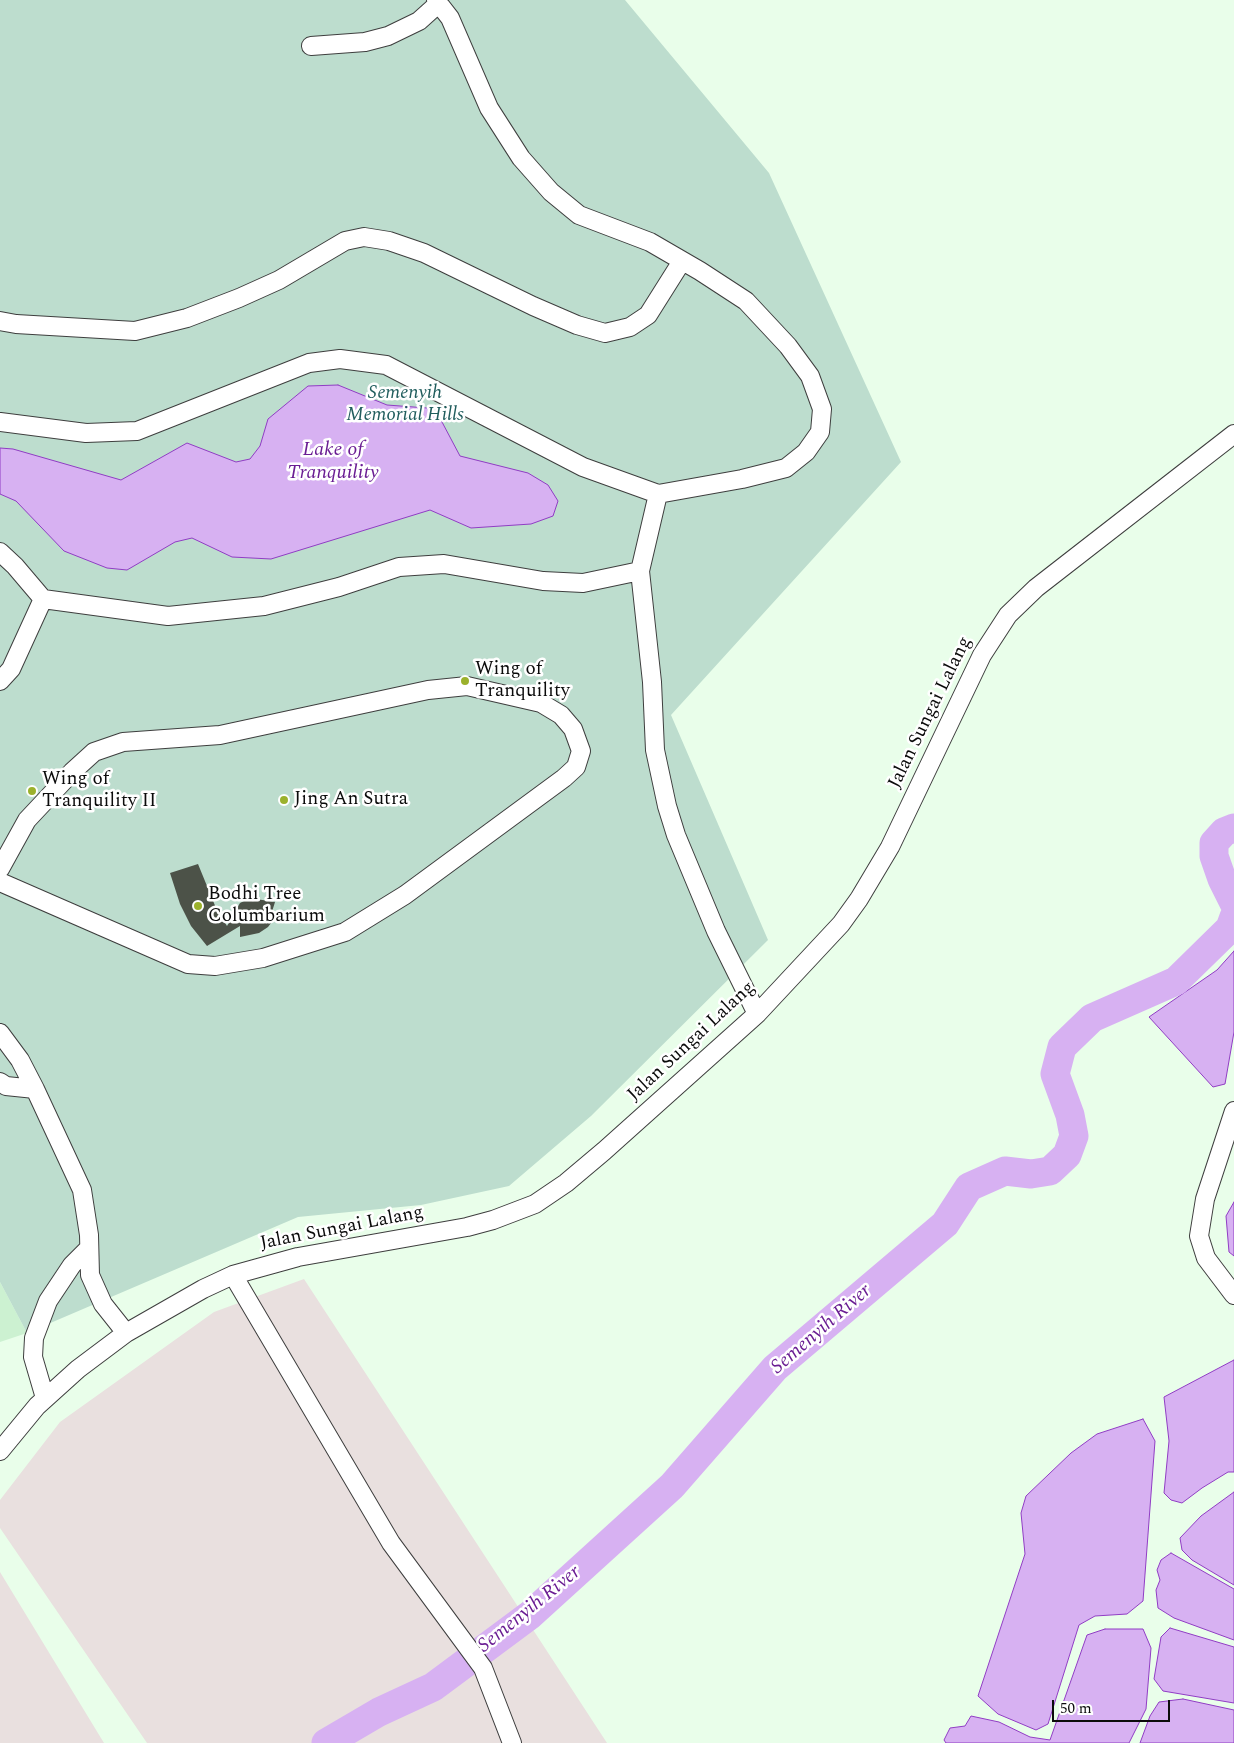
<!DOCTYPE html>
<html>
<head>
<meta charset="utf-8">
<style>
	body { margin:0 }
	#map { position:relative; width:1234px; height:1743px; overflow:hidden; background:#e9feea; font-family:Spectral,serif }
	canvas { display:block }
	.scale { position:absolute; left:1052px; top:1700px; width:118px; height:22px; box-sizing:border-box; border:2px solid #0b0b0b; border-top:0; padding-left:6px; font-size:15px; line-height:18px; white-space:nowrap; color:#0b0b0b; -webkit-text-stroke:4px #fff; paint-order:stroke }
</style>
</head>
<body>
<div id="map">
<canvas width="1234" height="1743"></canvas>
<div class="scale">50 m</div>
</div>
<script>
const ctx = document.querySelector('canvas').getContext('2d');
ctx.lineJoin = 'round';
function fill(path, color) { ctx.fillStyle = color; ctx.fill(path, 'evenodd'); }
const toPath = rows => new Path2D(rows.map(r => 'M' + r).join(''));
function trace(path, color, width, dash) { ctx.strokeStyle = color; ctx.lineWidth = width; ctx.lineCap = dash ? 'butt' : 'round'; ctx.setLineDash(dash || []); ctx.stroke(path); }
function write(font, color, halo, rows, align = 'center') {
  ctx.font = font + ' Spectral,serif'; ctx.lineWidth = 5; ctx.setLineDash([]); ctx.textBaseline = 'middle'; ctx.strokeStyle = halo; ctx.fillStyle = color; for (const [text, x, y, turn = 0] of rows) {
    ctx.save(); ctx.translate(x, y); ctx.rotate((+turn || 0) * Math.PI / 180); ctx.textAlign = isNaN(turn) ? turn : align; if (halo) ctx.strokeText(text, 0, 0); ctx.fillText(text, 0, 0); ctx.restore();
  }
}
const industrial = toPath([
	[304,1279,607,1743,147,1743,0,1528,0,1500,60,1422,214,1312],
	[0,1572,104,1743,0,1743]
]);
const farmland = toPath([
	[0,1282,27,1333,0,1342]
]);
const cemetery = toPath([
	[0,0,625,0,769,173,901,462,671,715,768,940,591,1116,509,1186,421,1205,298,1217,27,1333,0,1282]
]);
const water = toPath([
	[338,385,387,405,427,408,442,422,460,456,528,473,548,485,558,501,553,516,531,524,471,528,430,510,271,559,232,557,192,538,175,542,127,570,107,568,64,551,16,501,0,494,0,448,13,449,121,480,187,443,236,462,250,459,260,446,268,419,308,386,338,385],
	[1234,951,1234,1032,1225,1084,1213,1087,1149,1017,1217,970,1234,951],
	[1234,1202,1234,1256,1229,1252,1226,1216,1234,1202],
	[1234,1360,1234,1472,1228,1472,1202,1488,1182,1503,1171,1500,1164,1493,1169,1441,1164,1397,1234,1360],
	[1143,1419,1155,1441,1143,1601,1127,1614,1095,1616,1079,1625,1048,1724,1036,1730,998,1714,978,1696,1025,1554,1021,1513,1026,1496,1071,1453,1097,1434,1143,1419],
	[1234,1492,1234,1585,1192,1560,1182,1550,1180,1538,1201,1516,1234,1492],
	[1171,1553,1234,1589,1234,1640,1174,1618,1158,1608,1156,1590,1160,1580,1157,1570,1161,1560,1171,1553],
	[1170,1628,1234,1647,1234,1703,1163,1691,1154,1679,1161,1637,1170,1628],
	[1105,1629,1143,1629,1151,1648,1146,1709,1129,1743,946,1743,944,1740,950,1728,965,1726,971,1716,999,1722,1030,1737,1050,1740,1087,1635,1105,1629],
	[1183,1699,1234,1710,1234,1743,1140,1743,1150,1716,1159,1702,1183,1699]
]);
const river = toPath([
	[1234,828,1224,832,1214,843,1214,856,1222,879,1234,903],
	[326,1743,379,1712,433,1687,530,1615,672,1486,775,1368,945,1224,969,1187,1005,1171,1031,1174,1050,1171,1067,1155,1074,1136,1070,1115,1055,1074,1062,1047,1092,1018,1176,981,1230,928,1234,917]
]);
const building = toPath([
	[198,864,216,908,227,926,240,903,250,898,275,902,271,915,275,918,268,927,259,933,240,937,240,926,207,946,191,926,180,904,170,873]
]);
const minor = toPath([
	[311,46,365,42,388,36,419,21,439,3],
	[0,321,16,324,135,331,187,318,239,298,279,280,345,241,364,237,389,241,424,253,533,306,577,325,605,333,630,327,648,315,682,261],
	[0,422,86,433,137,431,309,363,340,359,386,365,583,467,658,494,742,479,786,468,806,452,820,432,822,409,810,376,788,346,746,301,700,271,650,242,579,215,551,192,521,158,489,108,450,18,436,0],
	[658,494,640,571,652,682,655,750,667,806,676,835,716,931,757,1014],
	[0,552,15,566,43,599,168,616,264,606,339,587,399,567,444,564,543,581,583,583,640,571],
	[0,681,11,669,43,599],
	[0,869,27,820,72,772,94,752,123,742,220,735,428,690,467,686,541,703,561,715,573,729,581,751,576,767,564,778,405,895,345,932,263,958,215,966,188,964,0,882],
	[0,1033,20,1060,35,1089,82,1190,89,1235,90,1275,103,1304,126,1333],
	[0,1082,6,1086,35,1089],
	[1234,1111,1205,1199,1199,1236,1206,1258,1234,1295],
	[233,1275,391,1543,483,1668,512,1743],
	[45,1398,33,1357,34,1338,48,1301,72,1265,89,1248],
	[0,1451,37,1406,78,1369,126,1333,203,1289,233,1275,298,1257,467,1227,493,1220,535,1204,566,1183,604,1151,757,1014,841,924,859,899,890,847,982,655,1008,615,1036,588,1234,434]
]);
const markers = [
	[465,681,5,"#9bb12c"],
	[32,791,5,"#9bb12c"],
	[284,800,5,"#9bb12c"],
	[198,906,5,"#9bb12c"]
];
const parkNames = [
	["Semenyih",405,394],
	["Memorial Hills",405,416]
];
const poiNames = [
	["Wing of",475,670],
	["Tranquility",475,692],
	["Wing of",42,780],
	["Tranquility II",42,802],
	["Jing An Sutra",294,800],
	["Bodhi Tree",208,895],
	["Columbarium",208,917]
];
const streetNames = [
	["Jalan Sungai Lalang",931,713,-64],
	["Jalan Sungai Lalang",692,1042,-43],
	["Jalan Sungai Lalang",342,1229,-11]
];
const waterNames = [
	["Lake of",333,451],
	["Tranquility",333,474],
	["Semenyih River",822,1330,-41],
	["Semenyih River",530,1610,-39]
];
fill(industrial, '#e9e0df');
fill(farmland, '#ccf1d1');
fill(cemetery, '#bdddce');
fill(water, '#d7b1f2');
trace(water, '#903dc4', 1);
trace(river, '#d7b1f2', 29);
fill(building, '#4c5248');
trace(minor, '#3e3e3e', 20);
trace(minor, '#fff', 18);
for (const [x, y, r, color] of markers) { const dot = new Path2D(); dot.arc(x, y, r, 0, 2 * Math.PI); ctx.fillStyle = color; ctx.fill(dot); trace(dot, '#fff', 2); }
write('italic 19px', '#205d5d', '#fff', parkNames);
write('19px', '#0b0b0b', '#fff', poiNames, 'left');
write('19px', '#0b0b0b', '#fff', streetNames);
write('italic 20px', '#6a1d93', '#fff', waterNames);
</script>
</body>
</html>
